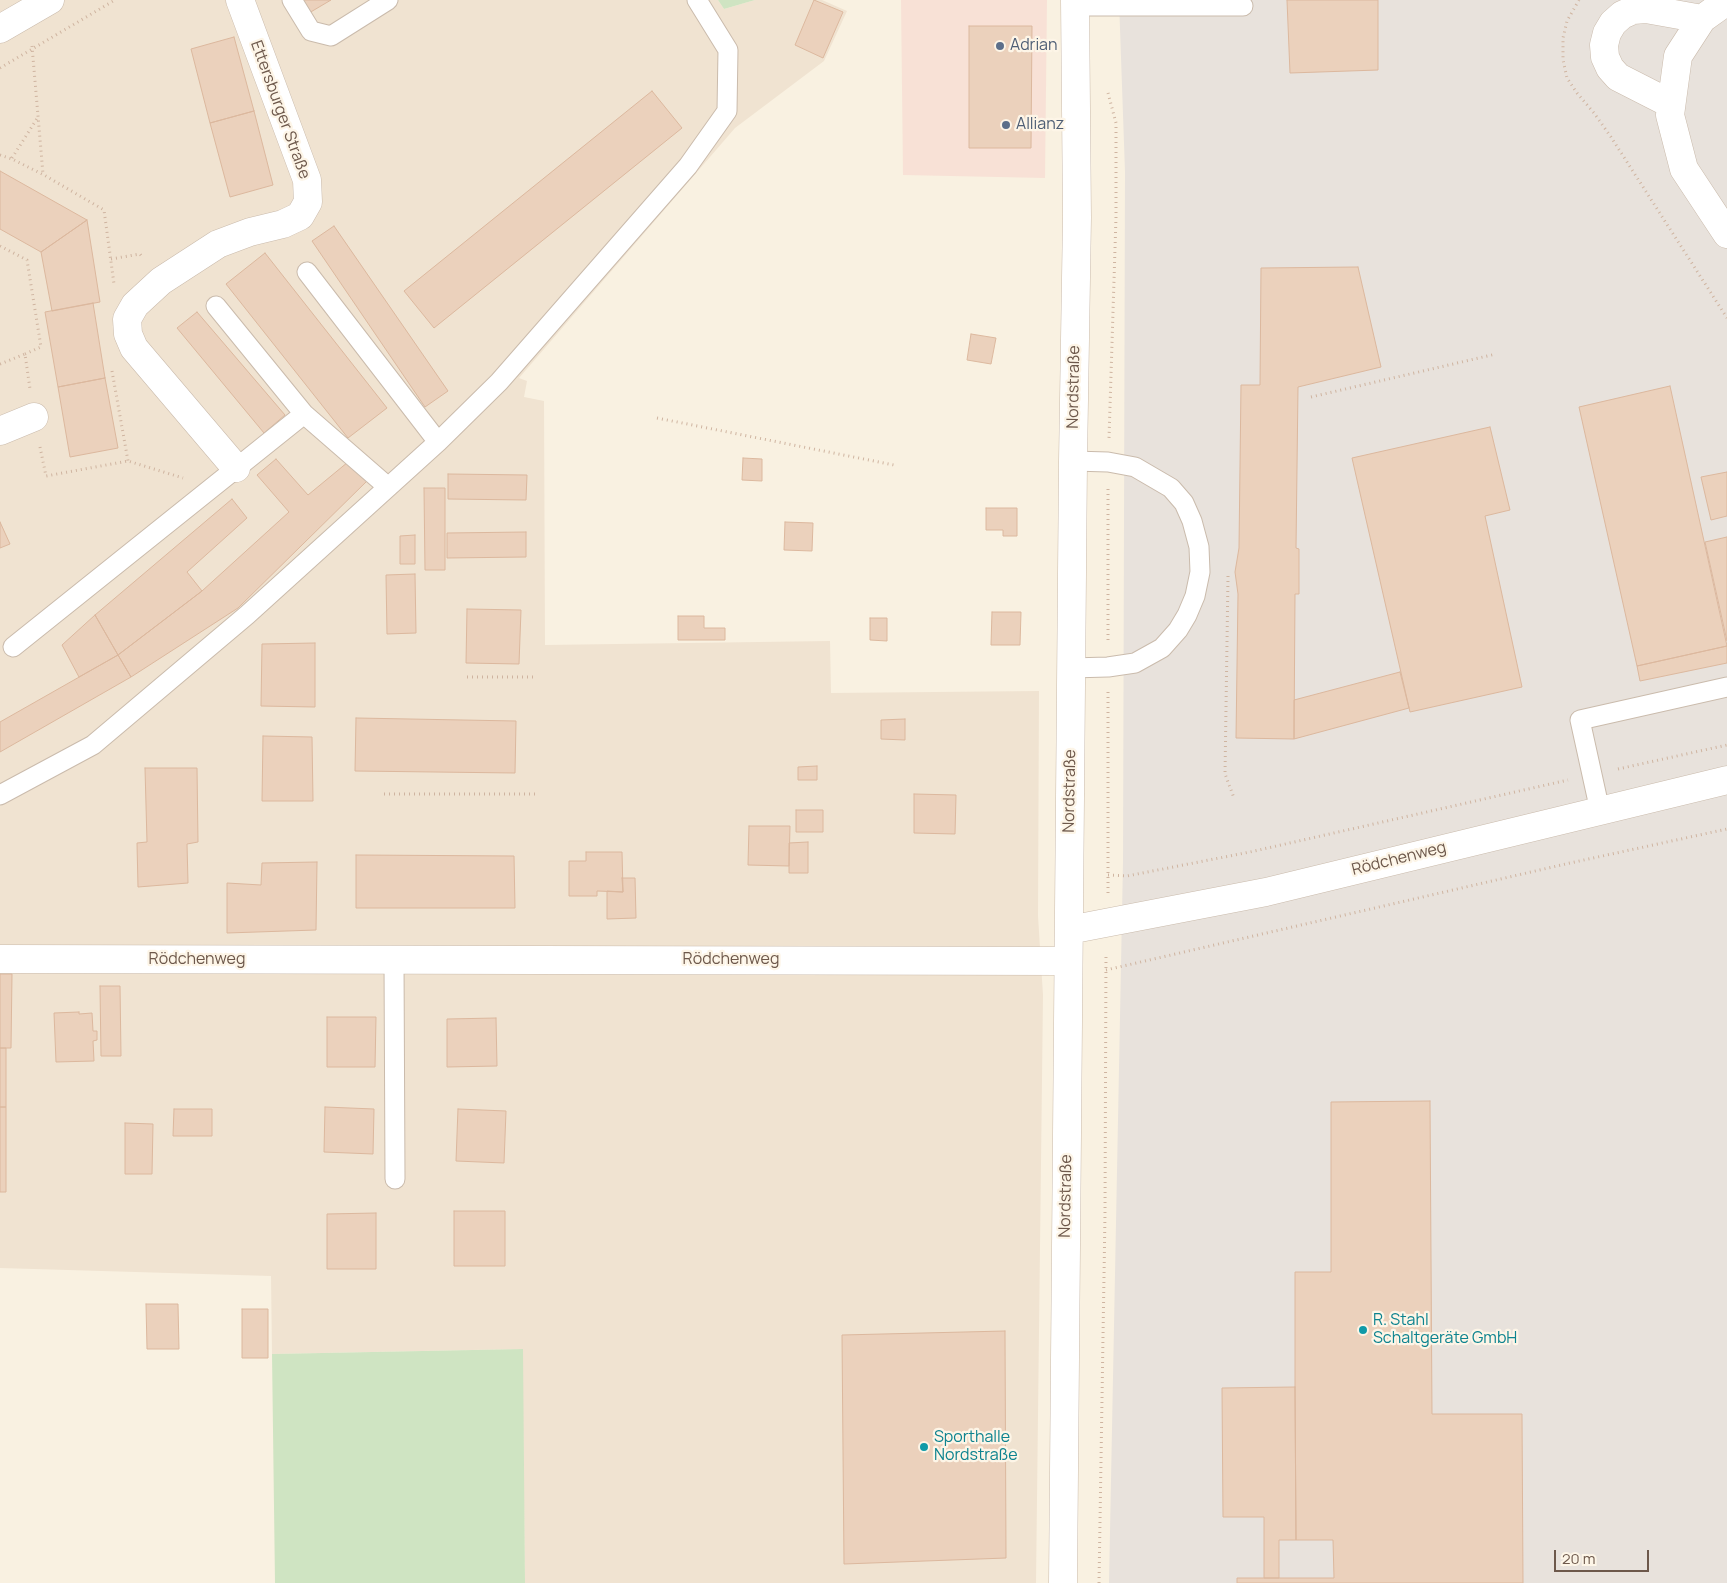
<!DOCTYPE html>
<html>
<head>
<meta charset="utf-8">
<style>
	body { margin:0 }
	#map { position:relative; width:1727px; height:1583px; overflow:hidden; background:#f9f1e1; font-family:Manrope,sans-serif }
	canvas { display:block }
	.scale { position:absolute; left:1554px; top:1550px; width:95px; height:22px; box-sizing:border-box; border:2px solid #6d584b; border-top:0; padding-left:6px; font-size:15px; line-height:18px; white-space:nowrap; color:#6d584b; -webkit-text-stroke:4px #fdf5e7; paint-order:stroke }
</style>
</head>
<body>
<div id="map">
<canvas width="1727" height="1583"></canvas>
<div class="scale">20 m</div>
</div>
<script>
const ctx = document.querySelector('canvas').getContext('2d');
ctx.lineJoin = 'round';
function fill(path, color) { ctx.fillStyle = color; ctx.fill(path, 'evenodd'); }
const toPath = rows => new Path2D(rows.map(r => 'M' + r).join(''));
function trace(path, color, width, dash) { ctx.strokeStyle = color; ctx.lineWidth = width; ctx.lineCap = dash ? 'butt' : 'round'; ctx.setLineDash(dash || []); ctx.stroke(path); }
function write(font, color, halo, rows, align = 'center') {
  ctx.font = font + ' Manrope,sans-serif'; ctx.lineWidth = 4.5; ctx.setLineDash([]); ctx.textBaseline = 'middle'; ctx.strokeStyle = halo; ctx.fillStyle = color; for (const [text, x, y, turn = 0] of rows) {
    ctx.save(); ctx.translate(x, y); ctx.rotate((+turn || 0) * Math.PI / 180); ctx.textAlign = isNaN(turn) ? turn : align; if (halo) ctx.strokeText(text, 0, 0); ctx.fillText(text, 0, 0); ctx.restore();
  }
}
const residential = toPath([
	[0,0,718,0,724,9,755,0,822,0,847,11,824,61,735,128,519,378,527,381,524,397,544,401,545,645,830,641,831,693,1039,691,1038,916,1043,995,1036,1583,525,1583,522,1349,272,1354,271,1276,0,1268]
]);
const commercial = toPath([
	[901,0,1047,0,1045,178,903,175]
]);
const industrial = toPath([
	[1119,0,1727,0,1727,1583,1109,1583,1123,862,1125,172]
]);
const green = toPath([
	[718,0,755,0,724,9],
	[523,1349,525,1583,275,1583,272,1354]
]);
const building = toPath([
	[301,0,331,0,309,13,301,0],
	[814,0,843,12,823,58,795,45,814,0],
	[1287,0,1378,0,1378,70,1290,73,1287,0],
	[969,26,1032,26,1031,148,969,148,969,26],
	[234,37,254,111,210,123,191,49,234,37],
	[652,91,682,128,434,328,404,291,652,91],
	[254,111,273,185,230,197,210,123,254,111],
	[0,171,87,220,41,252,0,229,0,171],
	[87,220,100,302,52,311,41,252,87,220],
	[334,226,448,391,425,407,312,241,334,226],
	[265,253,387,408,348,438,226,284,265,253],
	[1358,267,1381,367,1298,387,1296,548,1299,549,1299,594,1295,594,1294,739,1236,738,1238,594,1235,572,1239,548,1241,385,1260,385,1261,268,1358,267],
	[93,303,105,378,58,387,45,312,93,303],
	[197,312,285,415,264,433,177,328,197,312],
	[971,334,996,338,991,364,967,360,971,334],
	[105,378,118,448,70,457,58,387,105,378],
	[1670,386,1727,646,1637,666,1579,407,1670,386],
	[1490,427,1510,510,1485,516,1522,687,1410,712,1352,458,1490,427],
	[743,458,762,459,762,481,742,480,743,458],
	[276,459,308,495,348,462,367,481,238,608,131,677,118,655,202,591,289,512,257,475,276,459],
	[1727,472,1727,516,1711,520,1701,477,1727,472],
	[448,474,527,475,526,500,448,499,448,474],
	[424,488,445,488,445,570,425,570,424,488],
	[232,499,247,518,187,572,202,591,118,655,95,615,232,499],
	[986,508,1017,508,1017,536,1003,536,1003,530,986,530,986,508],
	[0,522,10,544,0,548,0,522],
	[785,522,813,523,812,551,784,550,785,522],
	[526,532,526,557,447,558,447,533,526,532],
	[415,535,415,564,400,564,400,536,415,535],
	[1727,537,1727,641,1705,542,1727,537],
	[415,574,416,633,387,634,386,575,415,574],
	[467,609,521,610,519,664,466,663,467,609],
	[992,612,1021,612,1020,645,991,645,992,612],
	[95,615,118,655,79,677,62,645,95,615],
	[678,616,704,616,704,628,725,628,725,640,678,640,678,616],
	[870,618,887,618,887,641,870,640,870,618],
	[315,643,315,707,261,706,262,644,315,643],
	[1727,646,1727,663,1640,681,1637,666,1727,646],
	[118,655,131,677,0,752,0,722,118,655],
	[1400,672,1409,708,1294,739,1294,700,1400,672],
	[356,718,516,721,515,773,355,771,356,718],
	[905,719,905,740,881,739,881,720,905,719],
	[263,736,312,737,313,801,262,801,263,736],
	[817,766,817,780,798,780,798,767,817,766],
	[145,768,197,768,198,842,187,844,188,883,138,887,137,843,147,842,145,768],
	[914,794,956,795,955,834,914,833,914,794],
	[796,810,823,810,823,832,796,832,796,810],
	[749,826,790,826,789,866,748,865,749,826],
	[808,842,808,873,789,873,789,843,808,842],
	[586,852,622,852,623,892,597,891,597,896,569,896,569,861,586,861,586,852],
	[356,855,514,856,515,908,356,908,356,855],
	[317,862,316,930,227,933,227,883,261,885,262,863,317,862],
	[622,878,635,878,636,918,607,919,607,891,623,892,622,878],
	[0,974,12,974,11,1048,0,1048,0,974],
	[100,986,120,986,121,1056,101,1056,100,986],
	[79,1012,79,1014,92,1013,93,1031,97,1031,97,1040,93,1041,94,1061,56,1062,54,1013,79,1012],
	[327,1017,376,1017,375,1067,327,1067,327,1017],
	[496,1018,497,1066,447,1067,447,1019,496,1018],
	[0,1048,6,1048,6,1107,0,1107,0,1048],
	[1430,1101,1432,1414,1522,1414,1523,1583,1237,1583,1237,1578,1334,1578,1333,1540,1296,1540,1295,1387,1295,1272,1331,1272,1331,1102,1430,1101],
	[0,1107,6,1107,6,1192,0,1192,0,1107],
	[325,1107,374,1109,373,1154,324,1152,325,1107],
	[174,1109,212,1109,212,1136,173,1136,174,1109],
	[458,1109,506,1111,504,1163,456,1161,458,1109],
	[125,1123,153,1124,152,1174,125,1174,125,1123],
	[454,1211,505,1211,505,1266,454,1266,454,1211],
	[376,1213,376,1269,327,1269,327,1214,376,1213],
	[146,1304,178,1304,179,1349,147,1349,146,1304],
	[242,1309,268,1309,268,1358,242,1358,242,1309],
	[1005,1331,1006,1558,844,1564,842,1335,1005,1331],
	[1295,1387,1296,1540,1279,1540,1279,1578,1264,1578,1264,1517,1223,1517,1222,1388,1295,1387]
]);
const path = toPath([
	[1579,0,1567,21,1563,38,1563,60,1567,78,1577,93,1594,113,1611,137,1727,318],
	[32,46,43,174],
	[0,68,115,0],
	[1108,93,1116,123,1116,217,1109,438],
	[0,155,12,159,44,175,104,210,114,284],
	[12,158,38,117],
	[0,246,27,260,41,347,25,354],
	[111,259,140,254,143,258],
	[0,364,25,354,30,389],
	[112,371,128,461],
	[1311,397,1496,354],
	[657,418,894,465],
	[40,447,46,476,128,461,183,478],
	[1108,489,1108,640],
	[1228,576,1225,774,1234,798],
	[467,677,537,677],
	[1618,769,1727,745],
	[384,794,537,794],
	[1108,875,1127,876,1250,852,1568,780],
	[1108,893,1108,691],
	[1106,970,1570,863,1727,829],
	[1099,1583,1105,1214,1106,954]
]);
const service = toPath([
	[292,0,311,31,331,36,388,0],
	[1075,6,1243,6],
	[307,272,438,442],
	[216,306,304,414,388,487],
	[13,647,304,414],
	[1071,668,1108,667,1135,663,1162,648,1178,630,1187,615,1195,596,1200,572,1199,547,1192,521,1184,503,1171,488,1135,467,1108,462,1073,461],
	[0,795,93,745,247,615,438,442,499,382,688,166,727,111,728,50,697,0],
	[1600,811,1580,720,1727,687],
	[394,960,395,1179]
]);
const minor = toPath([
	[1727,1,1702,19,1678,56,1670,115,1684,169,1727,234],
	[1671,104,1618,77,1610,68,1605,57,1604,45,1607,33,1613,23,1622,15,1633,10,1646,9,1702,19],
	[0,431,34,417],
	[236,468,134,348,128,334,127,319,135,305,161,281,218,244,250,232,283,224,300,216,308,202,307,180,240,0],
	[1069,930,1266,892,1727,780],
	[0,959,1068,961],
	[1063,1583,1073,461,1077,217,1075,0]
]);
const tertiary = toPath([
	[0,29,50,0]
]);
const markers = [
	[1000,46,5,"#5c6f8a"],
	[1006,125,5,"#5c6f8a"],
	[1363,1330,5,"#0f9aa8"],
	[924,1447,5,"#0f9aa8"]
];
const serviceNames = [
	["Adrian",1010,46],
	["Allianz",1016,125]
];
const streetNames = [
	["Ettersburger Straße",280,110,70],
	["Nordstraße",1074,387,-89],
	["Nordstraße",1070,791,-89],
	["Rödchenweg",1399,859,-14],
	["Rödchenweg",197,960],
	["Rödchenweg",731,960],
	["Nordstraße",1066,1196,-89]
];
const cultureNames = [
	["R. Stahl",1373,1321],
	["Schaltgeräte GmbH",1373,1339],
	["Sporthalle",934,1438],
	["Nordstraße",934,1456]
];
fill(residential, '#f0e3d1');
fill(commercial, '#f8e1d6');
fill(industrial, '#e8e2dc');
fill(green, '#cfe4c2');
fill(building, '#ebd1bc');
trace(building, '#dcb89e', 1);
trace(service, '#cabbac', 21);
trace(minor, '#cabbac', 29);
trace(tertiary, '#cabbac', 29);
trace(path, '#cfb4a0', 3, [1, 4]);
trace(service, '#fff', 19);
trace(minor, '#fff', 28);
trace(tertiary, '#fff', 28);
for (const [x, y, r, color] of markers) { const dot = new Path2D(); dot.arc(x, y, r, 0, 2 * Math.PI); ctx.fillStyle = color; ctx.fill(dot); trace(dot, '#fdf5e7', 2); }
write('16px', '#4e5e75', '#fdf5e7', serviceNames, 'left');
write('16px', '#6d584b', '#fdf5e7', streetNames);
write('16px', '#0d838f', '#fdf5e7', cultureNames, 'left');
</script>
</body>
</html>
